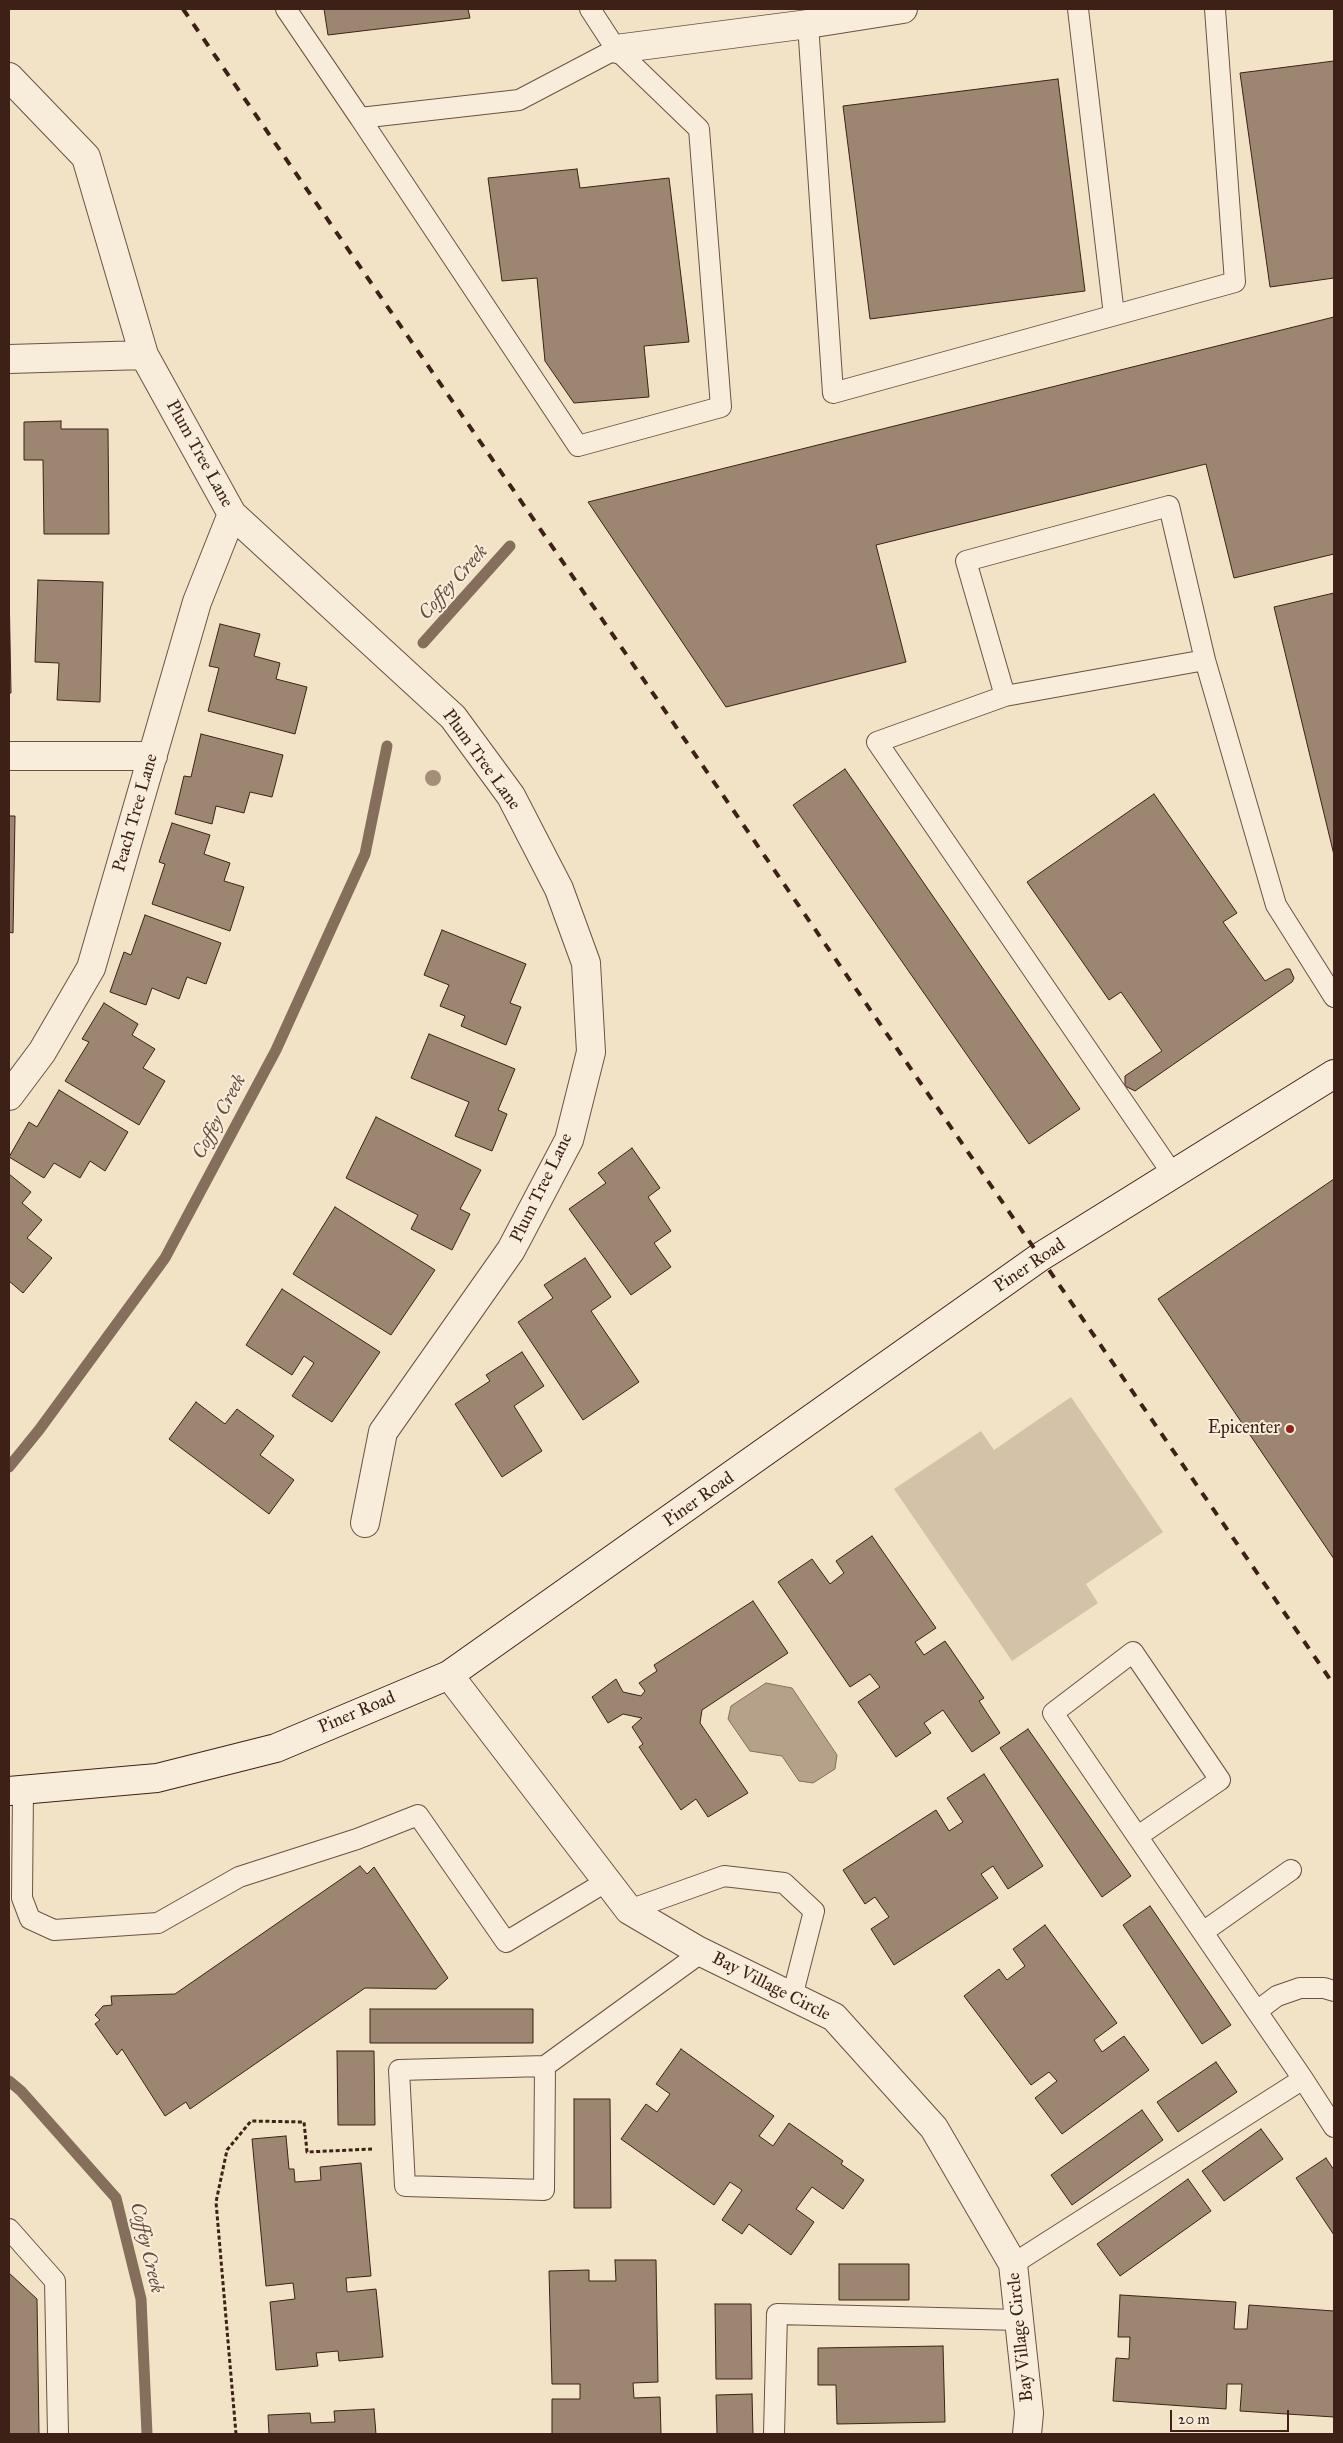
<!DOCTYPE html>
<html>
<head>
<meta charset="utf-8">
<style>
	body { margin:0 }
	#map { position:relative; width:1343px; height:2443px; overflow:hidden; background:#f3e3c6; font-family:"IM FELL Great Primer",serif }
	canvas { display:block }
	.frame { position:absolute; inset:0; border:10px solid #3d2117; pointer-events:none }
	.scale { position:absolute; left:1170px; top:2410px; width:119px; height:22px; box-sizing:border-box; border:2px solid #3d2117; border-top:0; padding-left:6px; font-size:15px; line-height:18px; white-space:nowrap; color:#3d2117; -webkit-text-stroke:4px #f7edda; paint-order:stroke }
</style>
</head>
<body>
<div id="map">
<canvas width="1343" height="2443"></canvas>
<div class="frame"></div>
<div class="scale">20 m</div>
</div>
<script>
const ctx = document.querySelector('canvas').getContext('2d');
ctx.lineJoin = 'round';
function fill(path, color) { ctx.fillStyle = color; ctx.fill(path, 'evenodd'); }
const toPath = rows => new Path2D(rows.map(r => 'M' + r).join(''));
function trace(path, color, width, dash) { ctx.strokeStyle = color; ctx.lineWidth = width; ctx.lineCap = dash ? 'butt' : 'round'; ctx.setLineDash(dash || []); ctx.stroke(path); }
function write(font, color, halo, rows, align = 'center') {
  ctx.font = font + ' "IM FELL Great Primer",serif'; ctx.lineWidth = 4; ctx.setLineDash([]); ctx.textBaseline = 'middle'; ctx.strokeStyle = halo; ctx.fillStyle = color; for (const [text, x, y, turn = 0] of rows) {
    ctx.save(); ctx.translate(x, y); ctx.rotate((+turn || 0) * Math.PI / 180); ctx.textAlign = isNaN(turn) ? turn : align; if (halo) ctx.strokeText(text, 0, 0); ctx.fillText(text, 0, 0); ctx.restore();
  }
}
const green = toPath([
	[1071,1397,1163,1532,1086,1584,1098,1603,1012,1661,894,1489,981,1431,994,1450]
]);
const water = toPath([
	[766,1683,792,1688,837,1755,835,1769,813,1783,799,1781,782,1756,750,1751,728,1719,731,1706,766,1683]
]);
const stream = toPath([
	[423,643,510,546],
	[9,1467,39,1430,165,1258,276,1050,365,854,387,746],
	[9,2081,21,2091,116,2198,141,2299,147,2434]
]);
const building = toPath([
	[324,9,468,9,470,18,328,35,324,9],
	[1334,61,1334,278,1270,287,1240,73,1334,61],
	[1058,79,1085,291,870,319,843,106,1058,79],
	[577,169,580,188,669,178,689,342,644,346,649,397,574,403,545,361,537,278,502,281,488,178,577,169],
	[1334,317,1334,554,1234,578,1206,464,876,545,906,662,726,707,588,502,1334,317],
	[61,421,61,429,108,429,109,534,44,534,43,460,24,460,24,422,61,421],
	[38,580,103,582,100,702,57,700,59,663,35,662,38,580],
	[9,587,11,693,9,693,9,587],
	[1334,593,1334,855,1274,607,1334,593],
	[220,624,260,634,254,656,280,663,276,679,307,687,295,734,208,711,219,668,209,666,220,624],
	[201,734,283,755,272,797,250,792,244,813,216,806,212,824,175,814,184,776,191,777,201,734],
	[845,769,1080,1109,1029,1144,793,805,845,769],
	[1154,794,1237,913,1223,922,1265,981,1286,969,1290,969,1294,978,1292,982,1135,1091,1125,1086,1125,1076,1162,1051,1121,992,1109,1000,1027,882,1154,794],
	[9,816,15,816,13,933,9,932,9,816],
	[172,823,210,835,204,854,230,863,224,881,244,887,230,931,152,904,165,864,159,862,172,823],
	[145,915,221,943,206,984,187,977,179,999,152,988,146,1005,110,992,124,952,131,955,145,915],
	[442,930,526,964,510,1003,521,1007,506,1045,461,1026,465,1016,440,1006,449,985,424,975,442,930],
	[104,1003,138,1024,132,1035,155,1049,143,1068,165,1081,139,1125,65,1081,89,1042,82,1039,104,1003],
	[429,1034,515,1069,498,1110,507,1114,492,1151,455,1136,469,1102,411,1078,429,1034],
	[59,1090,128,1132,105,1171,90,1161,80,1178,54,1163,44,1178,9,1157,29,1122,37,1127,59,1090],
	[376,1117,481,1170,460,1209,470,1214,452,1250,411,1229,418,1215,346,1178,376,1117],
	[632,1148,660,1188,648,1197,671,1231,654,1243,671,1267,631,1295,569,1209,606,1183,598,1173,632,1148],
	[9,1174,31,1192,22,1203,42,1220,27,1238,52,1258,23,1293,9,1281,9,1174],
	[1334,1179,1334,1559,1158,1299,1334,1179],
	[335,1207,435,1270,391,1335,293,1274,335,1207],
	[585,1258,611,1297,591,1311,639,1382,583,1420,518,1322,553,1298,544,1285,585,1258],
	[282,1289,380,1352,332,1422,292,1396,314,1363,304,1356,292,1375,246,1345,282,1289],
	[522,1352,544,1386,514,1406,542,1451,502,1477,455,1404,490,1381,486,1375,522,1352],
	[196,1402,225,1424,237,1409,274,1436,260,1455,294,1480,269,1514,169,1439,196,1402],
	[872,1536,936,1628,915,1642,924,1655,945,1641,984,1698,979,1701,1000,1733,972,1752,943,1710,924,1723,931,1733,896,1757,858,1702,880,1687,870,1674,850,1687,778,1582,812,1559,830,1584,844,1573,836,1561,872,1536],
	[753,1601,788,1653,702,1710,700,1723,748,1793,708,1817,696,1799,681,1810,639,1747,643,1744,632,1727,642,1718,623,1714,608,1723,592,1697,616,1679,623,1692,641,1696,645,1691,639,1683,657,1671,654,1665,753,1601],
	[1028,1729,1131,1876,1102,1897,1000,1748,1028,1729],
	[984,1774,1043,1866,1008,1889,993,1866,981,1874,998,1898,894,1965,871,1929,889,1917,875,1897,865,1904,843,1870,936,1810,949,1831,963,1822,947,1798,984,1774],
	[360,1866,367,1874,374,1867,448,1978,436,1989,365,1988,190,2109,186,2102,165,2116,122,2049,117,2055,95,2024,100,2020,95,2015,103,2006,112,2005,111,1996,175,1994,360,1866],
	[1150,1906,1231,2025,1202,2044,1123,1925,1150,1906],
	[1045,1925,1117,2023,1094,2040,1102,2052,1124,2036,1149,2070,1062,2134,1035,2098,1057,2081,1049,2072,1031,2085,964,1996,999,1969,1007,1980,1025,1966,1013,1949,1045,1925],
	[370,2009,533,2009,533,2043,370,2043,370,2009],
	[681,2049,774,2116,759,2136,773,2146,789,2123,843,2161,841,2164,864,2180,843,2209,812,2187,796,2209,814,2222,791,2255,749,2224,742,2234,722,2220,742,2190,730,2182,714,2205,621,2139,646,2104,657,2112,670,2094,656,2084,681,2049],
	[337,2051,374,2051,375,2125,338,2125,337,2051],
	[1216,2062,1237,2092,1178,2132,1157,2102,1216,2062],
	[574,2099,610,2099,611,2208,574,2208,574,2099],
	[1142,2110,1163,2140,1072,2205,1051,2175,1142,2110],
	[1261,2129,1283,2159,1224,2201,1202,2171,1261,2129],
	[286,2136,289,2169,294,2169,295,2182,321,2180,320,2167,361,2163,371,2276,346,2278,347,2292,376,2289,383,2357,339,2361,338,2351,316,2353,318,2366,276,2370,270,2302,295,2299,293,2283,266,2286,252,2139,286,2136],
	[1326,2158,1334,2170,1334,2235,1296,2178,1326,2158],
	[1188,2179,1211,2211,1120,2276,1097,2244,1188,2179],
	[615,2260,656,2260,658,2382,633,2383,634,2398,660,2397,661,2434,552,2434,552,2399,580,2399,580,2384,552,2384,549,2271,589,2270,589,2281,616,2281,615,2260],
	[839,2264,909,2264,909,2300,839,2300,839,2264],
	[9,2273,37,2299,39,2434,9,2434,9,2273],
	[1120,2295,1236,2302,1234,2329,1247,2329,1249,2305,1334,2311,1334,2417,1240,2411,1242,2384,1227,2384,1226,2409,1113,2401,1116,2358,1129,2359,1130,2337,1118,2337,1120,2295],
	[715,2304,751,2304,752,2379,716,2379,715,2304],
	[943,2346,945,2422,837,2424,836,2385,818,2385,818,2348,943,2346],
	[752,2394,753,2434,717,2434,716,2395,752,2394],
	[374,2409,376,2434,269,2434,268,2415,310,2413,311,2423,335,2422,334,2411,374,2409]
]);
const path = toPath([
	[236,2434,216,2202,227,2150,251,2121,304,2122,307,2152,372,2149]
]);
const service = toPath([
	[286,9,360,118],
	[590,9,616,49,699,129,721,407,578,446,360,118,519,100,616,49],
	[1078,9,1114,315],
	[808,24,833,393,1235,282,1215,9],
	[1205,660,1276,905,1334,997],
	[1005,696,1205,660,1169,506,966,561,1005,696,877,742,1174,1176],
	[23,1790,22,1898,30,1919,54,1930,158,1923,239,1877,357,1839,418,1815,506,1942,607,1881],
	[1138,1836,1220,1780,1133,1652,1053,1713,1303,2079],
	[629,1910,724,1876,784,1883,814,1911,792,1997],
	[1203,1932,1291,1870],
	[1257,2011,1277,1996,1300,1988,1324,1988,1334,1991],
	[545,2066,544,2190,405,2186,399,2070,545,2066,702,1952],
	[9,2229,55,2281,58,2434],
	[1013,2264,1303,2079,1334,2127],
	[774,2434,777,2314,1019,2320]
]);
const minor = toPath([
	[616,49,808,24,903,9],
	[9,77,86,157,144,355,232,514,453,717,511,796,559,889,586,963,591,1052,569,1140,511,1250,383,1432,365,1523],
	[9,359,144,355],
	[9,756,153,756],
	[9,1096,42,1052,91,968,197,602,232,514],
	[449,1675,629,1910,697,1950,834,2017,934,2128,1013,2264,1029,2413,1027,2434]
]);
const secondary = toPath([
	[9,1791,157,1778,276,1748,449,1675,1040,1257,1334,1074]
]);
const rail = toPath([
	[183,9,1334,1685]
]);
const trees = [
	[433,778]
];
const markers = [
	[1290,1429,5,"#8f2418"]
];
const streetNames = [
	["Plum Tree Lane",199,454,61],
	["Plum Tree Lane",481,760,54],
	["Peach Tree Lane",136,813,-74],
	["Plum Tree Lane",542,1188,-64],
	["Piner Road",1030,1266,-34],
	["Piner Road",699,1500,-35],
	["Piner Road",357,1713,-23],
	["Bay Village Circle",771,1987,27],
	["Bay Village Circle",1021,2337,-96]
];
const poiNames = [
	["Epicenter",1280,1429]
];
const waterNames = [
	["Coffey Creek",454,583,-48],
	["Coffey Creek",220,1117,-62],
	["Coffey Creek",146,2248,77]
];
fill(green, '#d4c2a8');
fill(water, '#b5a18a');
trace(water, '#856e5c', 1);
trace(stream, '#856e5c', 11);
fill(building, '#9c8672');
trace(building, '#3d2117', 1);
trace(service, '#6a5243', 22);
trace(minor, '#6a5243', 30);
trace(secondary, '#3d2117', 30);
trace(path, '#3d2117', 3, [4, 2.5]);
trace(service, '#f7edda', 20);
trace(minor, '#f7edda', 28);
trace(secondary, '#f7edda', 28);
trace(rail, '#3d2117', 4, [9, 9]);
ctx.fillStyle = '#a48e7a';
for (const [x, y] of trees) { ctx.beginPath(); ctx.arc(x, y, 8, 0, 2 * Math.PI); ctx.fill(); }
for (const [x, y, r, color] of markers) { const dot = new Path2D(); dot.arc(x, y, r, 0, 2 * Math.PI); ctx.fillStyle = color; ctx.fill(dot); trace(dot, '#f7edda', 2); }
write('18px', '#3d2117', '#f7edda', streetNames);
write('18px', '#3d2117', '#f7edda', poiNames, 'right');
write('italic 19px', '#674e3f', '#f7edda', waterNames);
</script>
</body>
</html>
